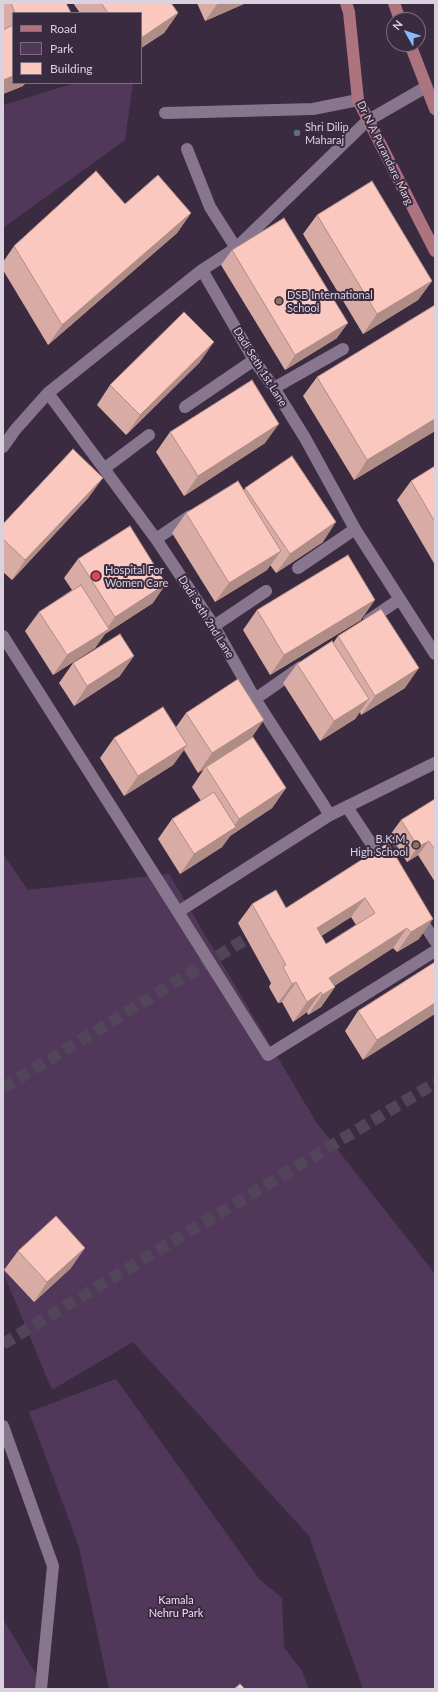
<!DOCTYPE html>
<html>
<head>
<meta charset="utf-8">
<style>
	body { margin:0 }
	#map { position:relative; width:438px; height:1692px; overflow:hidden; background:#3a2b41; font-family:Lato,sans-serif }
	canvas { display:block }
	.frame { position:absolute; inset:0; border:4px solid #dbd2df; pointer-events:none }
	.legend { position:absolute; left:12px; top:12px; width:130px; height:72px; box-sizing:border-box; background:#3a2b41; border:1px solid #7a6e80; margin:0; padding:5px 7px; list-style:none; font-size:12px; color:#dbd2df }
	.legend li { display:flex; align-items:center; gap:8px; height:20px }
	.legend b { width:20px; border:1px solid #7a6e80 }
	.north { position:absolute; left:386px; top:12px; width:40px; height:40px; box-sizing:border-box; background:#3a2b41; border:1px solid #7a6e80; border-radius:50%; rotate:309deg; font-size:11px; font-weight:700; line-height:16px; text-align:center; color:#dbd2df }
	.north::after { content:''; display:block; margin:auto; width:14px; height:18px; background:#84bcfb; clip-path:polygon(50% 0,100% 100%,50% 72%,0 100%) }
</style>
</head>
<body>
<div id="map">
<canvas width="438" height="1692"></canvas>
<div class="frame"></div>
<ul class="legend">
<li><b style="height:5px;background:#ad7480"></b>Road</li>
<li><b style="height:11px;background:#51385b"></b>Park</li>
<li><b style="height:11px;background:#fbc8c0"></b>Building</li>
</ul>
<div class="north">N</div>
</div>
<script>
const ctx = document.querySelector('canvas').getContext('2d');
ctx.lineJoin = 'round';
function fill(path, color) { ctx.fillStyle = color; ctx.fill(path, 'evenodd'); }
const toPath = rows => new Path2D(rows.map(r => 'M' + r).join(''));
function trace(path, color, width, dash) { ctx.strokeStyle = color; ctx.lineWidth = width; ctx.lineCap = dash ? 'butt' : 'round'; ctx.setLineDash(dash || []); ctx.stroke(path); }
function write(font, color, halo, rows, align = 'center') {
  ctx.font = font + ' Lato,sans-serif'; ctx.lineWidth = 4; ctx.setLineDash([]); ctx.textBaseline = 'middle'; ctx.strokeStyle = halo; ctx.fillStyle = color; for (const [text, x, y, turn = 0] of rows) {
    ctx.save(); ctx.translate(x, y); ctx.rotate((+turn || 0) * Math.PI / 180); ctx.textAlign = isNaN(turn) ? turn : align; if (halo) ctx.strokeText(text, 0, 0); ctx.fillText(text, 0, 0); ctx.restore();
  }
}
const green = toPath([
	[75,83,133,83,125,140,3,228,3,105],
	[3,854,28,890,169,874,316,1122,435,1274,435,1689,363,1689,309,1536,133,1342,52,1390,3,1272],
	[116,1379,259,1579,282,1598,284,1647,302,1671,309,1689,109,1689,79,1547,29,1412],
	[3,1619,37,1676,37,1689,3,1689]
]);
const highwayTunnel = toPath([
	[379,858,435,824],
	[3,1088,259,931],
	[3,1344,435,1083]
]);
const minor = toPath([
	[165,113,313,109,358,100],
	[187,149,210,207,236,248],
	[202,270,254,360,274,388,305,438,355,529,435,654],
	[274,388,343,349],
	[48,393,156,539,214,626,255,699,330,815],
	[185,407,254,360],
	[3,447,15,430,48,393,202,270,236,248,367,121,426,87],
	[105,468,149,435],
	[156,539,190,516],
	[298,568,355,529],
	[369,620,400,599],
	[214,626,266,591],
	[3,636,178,912],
	[255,699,301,667],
	[435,763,330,815,178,912,268,1055,435,951],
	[347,807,384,863],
	[418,915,435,941],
	[3,1426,53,1566,41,1689]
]);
const major = toPath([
	[346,3,349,12,358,100,435,251],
	[394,3,400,20],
	[410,44,435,109]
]);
const wall = toPath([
	[3,3,66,3,71,13,13,13,13,83,23,86,3,94],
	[73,3,171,3,178,13,164,33,141,48,141,13,80,13],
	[197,3,246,3,205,21],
	[125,204,191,213,177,233,48,345,3,270,3,262,14,246],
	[317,215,432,281,418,300,363,334,303,234],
	[232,250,337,338,285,370,221,265],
	[200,362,126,435,97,405,110,385],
	[317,377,435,431,354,480,303,396],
	[170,432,265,443,184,496,156,452],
	[435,466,435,565,397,500,411,481],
	[245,488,323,542,276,573,270,565,267,570,215,602,172,533,186,513,244,490],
	[89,497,12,580,3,572,3,524],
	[78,559,153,603,105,634,95,648,53,675,25,631,39,612,72,590,64,578],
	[257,610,361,620,270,675,243,630],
	[338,636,405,688,361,715,360,712,355,719,320,741,283,683,297,664,333,643],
	[73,663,120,676,74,706,59,683],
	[186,713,252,738,286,788,272,808,230,836,222,847,180,874,158,839,172,819,201,801,192,787,204,769,198,773,184,750,173,765,124,796,100,758,114,738,176,727],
	[435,799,435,882,418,855,407,862,390,835,401,820],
	[388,843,419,939,397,952,393,948,334,986,335,987,321,1007,308,1015,307,1012,293,1022,282,1002,278,1003,269,987,271,983,238,923,252,904,286,908],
	[351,917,356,925,326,944,321,936],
	[435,962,363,1060,345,1031,358,1011],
	[18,1251,71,1268,34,1302,4,1270]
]);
const shadedWall = toPath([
	[218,3,246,3,205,21],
	[178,13,164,33,141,48,141,38],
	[13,76,13,83,26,83,23,86,3,94,3,80],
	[191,213,177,233,48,345,62,325],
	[432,281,418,300,363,334,377,314],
	[348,323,337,338,285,370,295,355],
	[214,342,200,362,126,435,140,415],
	[435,419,435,431,354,480,367,460],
	[279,424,265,443,184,496,198,476],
	[103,478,89,497,12,580,25,560],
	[336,522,323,542,276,573,290,554],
	[281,551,267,570,215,602,229,583],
	[166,584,153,603,105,634,95,648,53,675,67,655,105,631,115,617],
	[375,600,361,620,270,675,284,655],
	[134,656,120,676,74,706,87,686],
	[419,668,405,688,361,715,375,696],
	[369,699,355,719,320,741,334,721],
	[264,720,250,740,206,767,204,769,198,773,212,753],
	[187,745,173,765,124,796,138,776],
	[286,788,272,808,230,836,222,847,180,874,194,854,231,830,239,819],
	[429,841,418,855,407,862,418,847],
	[365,898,351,917,303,948,317,928],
	[433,919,419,939,397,952,411,932],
	[407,928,393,948,322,994,321,992,307,1012,293,1022,307,1002,329,978],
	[296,982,282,1002,278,1003,292,984],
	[335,987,321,1007,308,1015,322,995],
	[435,1003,435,1014,363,1060,377,1040],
	[85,1248,71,1268,34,1302,47,1282]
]);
const building = toPath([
	[11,3,66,3,71,13,15,13,11,3],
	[101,3,171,3,178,13,141,38,141,13,108,13,101,3],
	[13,25,13,76,3,80,3,30,13,25],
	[96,171,125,204,158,175,191,213,62,325,14,246,96,171],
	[372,181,432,281,377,314,317,215,372,181],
	[284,218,348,323,295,355,232,250,284,218],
	[435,305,435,419,367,460,317,377,435,305],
	[184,312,214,342,140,415,110,385,184,312],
	[252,380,279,424,198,476,170,432,252,380],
	[73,449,103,478,25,560,3,539,3,524,73,449],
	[292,456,336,522,290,554,245,488,292,456],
	[435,466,435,522,411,481,435,466],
	[238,481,281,551,229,583,186,513,238,481],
	[130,526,166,584,115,617,78,559,130,526],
	[348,555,375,600,284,655,257,610,348,555],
	[81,585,109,629,67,655,39,612,81,585],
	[381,609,419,668,375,696,338,636,381,609],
	[120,634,134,656,87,686,73,663,120,634],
	[332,641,369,699,334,721,297,664,332,641],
	[238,679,264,720,212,753,186,713,238,679],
	[163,707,187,745,138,776,114,738,163,707],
	[253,737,286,788,239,819,206,767,253,737],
	[214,792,236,827,194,854,172,819,214,792],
	[435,799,435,850,429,841,418,847,401,820,435,799],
	[388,843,433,919,411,932,407,928,329,978,335,987,322,995,321,992,307,1002,296,982,292,984,283,967,286,965,252,904,276,890,286,908,388,843],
	[365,898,375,913,326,944,317,928,365,898],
	[435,962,435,1003,377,1040,358,1011,435,962],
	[56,1216,85,1248,47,1282,18,1251,56,1216],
	[240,1684,245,1689,234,1689,240,1684]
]);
const markers = [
	[297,133,4,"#5c6f8a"],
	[279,301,4,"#8d6e63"],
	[96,576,5,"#e0444e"],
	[416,845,4,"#8d6e63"]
];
const poiNames = [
	["Shri Dilip",305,127],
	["Maharaj",305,140],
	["DSB International",287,295],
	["School",287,308],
	["Hospital For",105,570],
	["Women Care",105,583],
	["B.K.M.",408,839,"right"],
	["High School",408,852,"right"]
];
const streetNames = [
	["Dr N A Purandare Marg",385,153,64],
	["Dadi Seth 1st Lane",260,367,58],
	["Dadi Seth 2nd Lane",206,617,58]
];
const parkNames = [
	["Kamala",176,1600],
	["Nehru Park",176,1613]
];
fill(green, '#51385b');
trace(highwayTunnel, '#524459', 12, [12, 6]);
trace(minor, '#88768f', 12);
trace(major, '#ad7480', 12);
fill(wall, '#d8aca5');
fill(shadedWall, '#b08c86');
fill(building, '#fbc8c0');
trace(building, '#b08c86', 1);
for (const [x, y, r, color] of markers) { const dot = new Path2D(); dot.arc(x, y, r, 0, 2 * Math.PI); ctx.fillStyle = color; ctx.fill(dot); trace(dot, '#3a2b41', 1.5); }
write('11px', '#dbd2df', '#3a2b41', poiNames, 'left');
write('11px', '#dbd2df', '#3a2b41', streetNames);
write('11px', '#efdcf8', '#3a2b41', parkNames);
</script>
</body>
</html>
